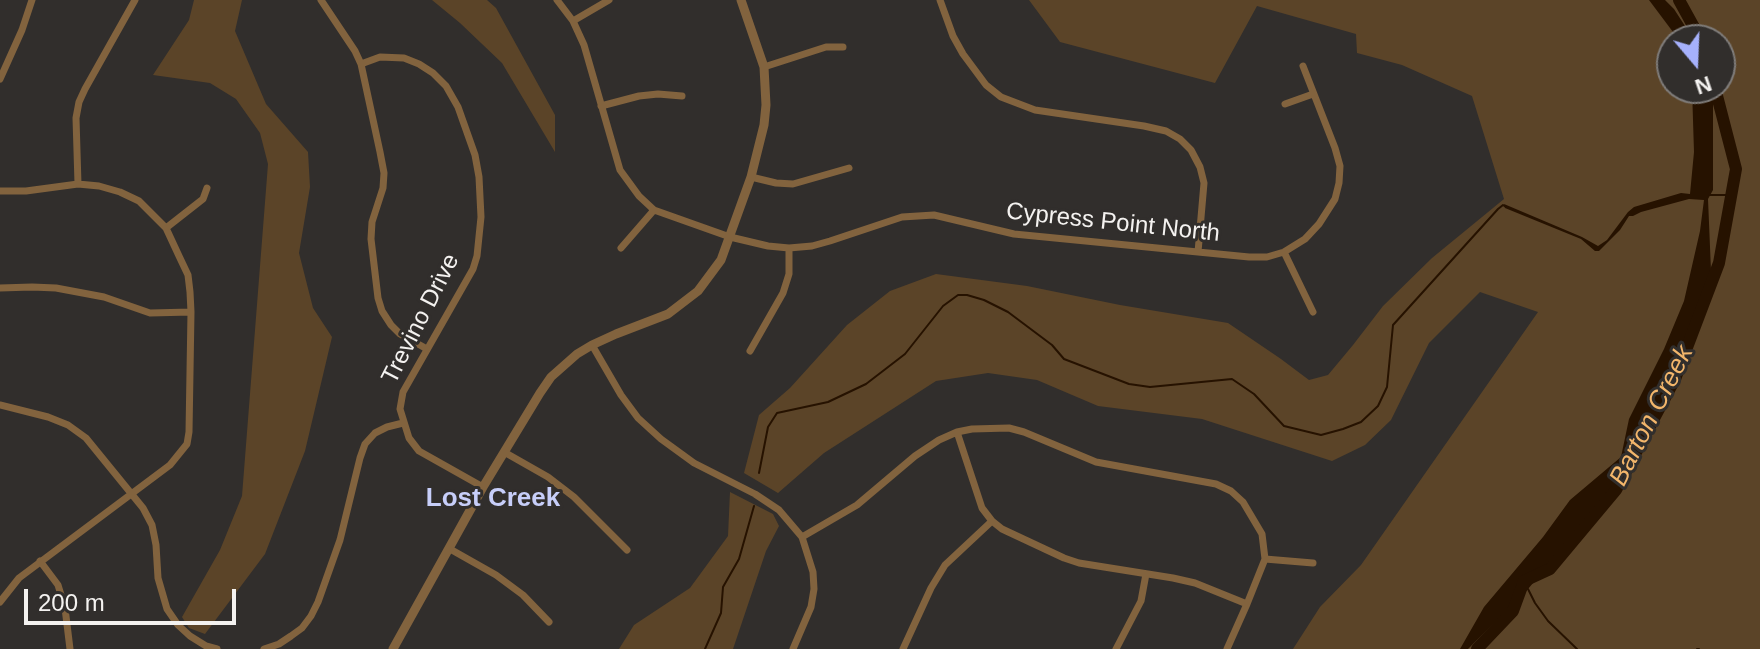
<!DOCTYPE html>
<html>
<head>
<meta charset="utf-8">
<style>
	body { margin:0 }
	#map { position:relative; width:1760px; height:649px; overflow:hidden; background:#312e2c; font-family:Arial,sans-serif }
	canvas { display:block }
	.north { position:absolute; left:1656px; top:24px; width:80px; height:80px; box-sizing:border-box; background:#312e2c; border:2px solid #7f7c7a; border-radius:50%; rotate:161deg; font-size:22px; font-weight:700; line-height:32px; text-align:center; color:#f4f2f0 }
	.north::after { content:''; display:block; margin:auto; width:28px; height:36px; background:#a6b1fc; clip-path:polygon(50% 0,100% 100%,50% 72%,0 100%) }
	.scale { position:absolute; left:24px; top:589px; width:212px; height:36px; box-sizing:border-box; border:4px solid #f4f2f0; border-top:0; padding-left:10px; font-size:24px; line-height:28px; white-space:nowrap; color:#f4f2f0; -webkit-text-stroke:6px #312e2c; paint-order:stroke }
</style>
</head>
<body>
<div id="map">
<canvas width="1760" height="649"></canvas>
<div class="north">N</div>
<div class="scale">200 m</div>
</div>
<script>
const ctx = document.querySelector('canvas').getContext('2d');
ctx.lineJoin = 'round';
function fill(path, color) { ctx.fillStyle = color; ctx.fill(path, 'evenodd'); }
const toPath = rows => new Path2D(rows.map(r => 'M' + r).join(''));
function trace(path, color, width, dash) { ctx.strokeStyle = color; ctx.lineWidth = width; ctx.lineCap = dash ? 'butt' : 'round'; ctx.setLineDash(dash || []); ctx.stroke(path); }
function write(font, color, halo, rows, align = 'center') {
  ctx.font = font + ' Arial,sans-serif'; ctx.lineWidth = 6; ctx.setLineDash([]); ctx.textBaseline = 'middle'; ctx.strokeStyle = halo; ctx.fillStyle = color; for (const [text, x, y, turn = 0] of rows) {
    ctx.save(); ctx.translate(x, y); ctx.rotate((+turn || 0) * Math.PI / 180); ctx.textAlign = isNaN(turn) ? turn : align; if (halo) ctx.strokeText(text, 0, 0); ctx.fillText(text, 0, 0); ctx.restore();
  }
}
const green = toPath([
	[194,0,242,0,235,31,266,104,308,152,310,187,299,253,313,308,332,337,305,451,265,554,205,634,189,628,182,617,220,550,242,496,268,164,260,133,236,99,210,83,153,75,189,20],
	[432,0,487,0,496,8,555,115,555,152,502,63,460,23],
	[1029,0,1760,0,1760,649,1293,649,1320,607,1361,565,1538,312,1480,292,1429,343,1391,420,1365,445,1332,461,1202,419,1098,406,1037,380,988,373,936,381,824,453,778,493,744,473,759,415,790,388,847,325,890,291,936,274,1027,286,1120,305,1228,323,1281,359,1309,380,1328,375,1353,345,1383,306,1432,258,1504,199,1472,96,1402,65,1357,53,1356,34,1257,6,1215,83,1060,42],
	[1672,40,1720,40,1720,88,1672,88],
	[730,492,773,514,779,526,766,551,733,649,619,649,634,625,690,588,728,536]
]);
const water = toPath([
	[1649,0,1665,0,1674,9,1694,40,1679,40],
	[1692,88,1711,88,1713,94,1713,190,1708,199,1711,271,1664,398,1646,436,1615,484,1588,517,1528,589,1468,649,1460,649,1484,607,1543,537,1570,500,1621,457,1629,419,1664,349,1684,301,1700,231,1704,200,1689,199,1641,212,1633,216,1629,216,1620,230,1599,251,1595,251,1581,239,1505,208,1504,204,1582,237,1598,246,1607,240,1628,212,1634,207,1681,193,1690,194,1694,152]
]);
const stream = toPath([
	[1709,195,1730,195],
	[759,473,768,427,777,413,828,402,866,384,905,354,943,306,958,295,967,295,984,300,1008,312,1052,345,1064,359,1129,384,1150,387,1232,379,1254,394,1284,426,1321,435,1343,429,1361,422,1378,406,1387,387,1393,325,1498,209,1503,205,1506,207],
	[1528,589,1535,603,1548,621,1577,649],
	[705,649,721,613,723,587,739,559,754,506],
	[1697,649,1699,649]
]);
const river = toPath([
	[1679,0,1701,40],
	[1477,649,1513,611,1524,581,1550,569,1616,490,1675,379,1719,263,1736,169,1715,88]
]);
const minor = toPath([
	[321,0,355,51,361,64,380,152,384,173,383,188,372,222,371,239,378,298,382,311,391,325,400,334,427,349],
	[557,0,573,21,584,45,620,170,639,196,654,210,730,237,768,246,789,248,812,246,830,241,902,217,934,215,1014,234,1249,257,1267,257,1284,252,1305,239,1319,224,1335,199,1339,183,1340,166,1335,148,1303,66],
	[940,0,953,36,963,54,986,85,1001,97,1035,110,1144,126,1166,131,1180,139,1191,150,1200,167,1204,183,1198,252],
	[573,21,609,0],
	[361,64,380,57,404,58,419,64,433,73,446,86,458,107,475,155,479,177,481,217,477,256,473,269,403,392,400,409,409,438,419,451,483,487],
	[764,67,826,47,843,47],
	[0,79,22,30,32,0],
	[1285,104,1313,94],
	[601,106,639,96,658,94,682,96],
	[751,177,776,183,793,184,849,168],
	[78,184,76,118,79,102,85,89,135,0],
	[0,191,26,191,78,184,99,186,120,192,139,201,166,228,179,256,188,275,190,292,191,312,189,432,187,444,170,465,19,578,0,602],
	[166,228,203,199,207,188],
	[621,248,654,210],
	[1284,252,1313,312],
	[0,288,32,287,56,288,104,297,150,313,191,312],
	[592,345,621,395,638,418,661,439,694,463,755,494,779,510,802,537,813,572,814,589,811,607,793,649],
	[750,351,783,293,789,274,789,248],
	[0,405,48,417,68,425,86,438,143,508,152,525,156,545,158,578,167,609,178,625,190,636,206,646,217,649],
	[957,432,982,508,992,521,1002,529,1064,558,1079,563,1173,578,1195,583,1247,604],
	[504,452,548,477,574,497,627,550],
	[802,537,857,505,915,456,939,440,957,432,972,429,1009,428,1024,432,1096,462,1216,484,1231,491,1243,502,1262,534,1265,559,1247,604,1227,649],
	[450,549,496,575,523,595,549,622],
	[1265,559,1313,563],
	[40,561,58,585,65,608,70,649],
	[264,649,279,644,291,636,302,628,311,616,318,602,340,540,360,458,365,444,375,433,387,427,403,423],
	[903,649,931,588,945,565,992,521],
	[1116,649,1141,601,1146,574]
]);
const tertiary = toPath([
	[393,649,483,487,540,393,551,377,577,354,592,345,616,334,668,314,698,291,721,260,751,177,764,125,766,105,764,67,741,0]
]);
const streetNames = [
	["Cypress Point North",1113,223,6],
	["Trevino Drive",421,319,-63]
];
const waterNames = [
	["Barton Creek",1652,416,-63]
];
const neighbourhoodNames = [
	["Lost Creek",493,499]
];
fill(green, '#5b4428');
fill(water, '#261200');
trace(stream, '#261200', 2);
trace(river, '#261200', 12);
trace(minor, '#82633e', 7);
trace(tertiary, '#82633e', 9);
write('24px', '#f4f2f0', '#312e2c', streetNames);
write('italic 26px', '#f3b66b', '#312e2c', waterNames);
write('bold 26px', '#c7cef9', '#312e2c', neighbourhoodNames);
</script>
</body>
</html>
